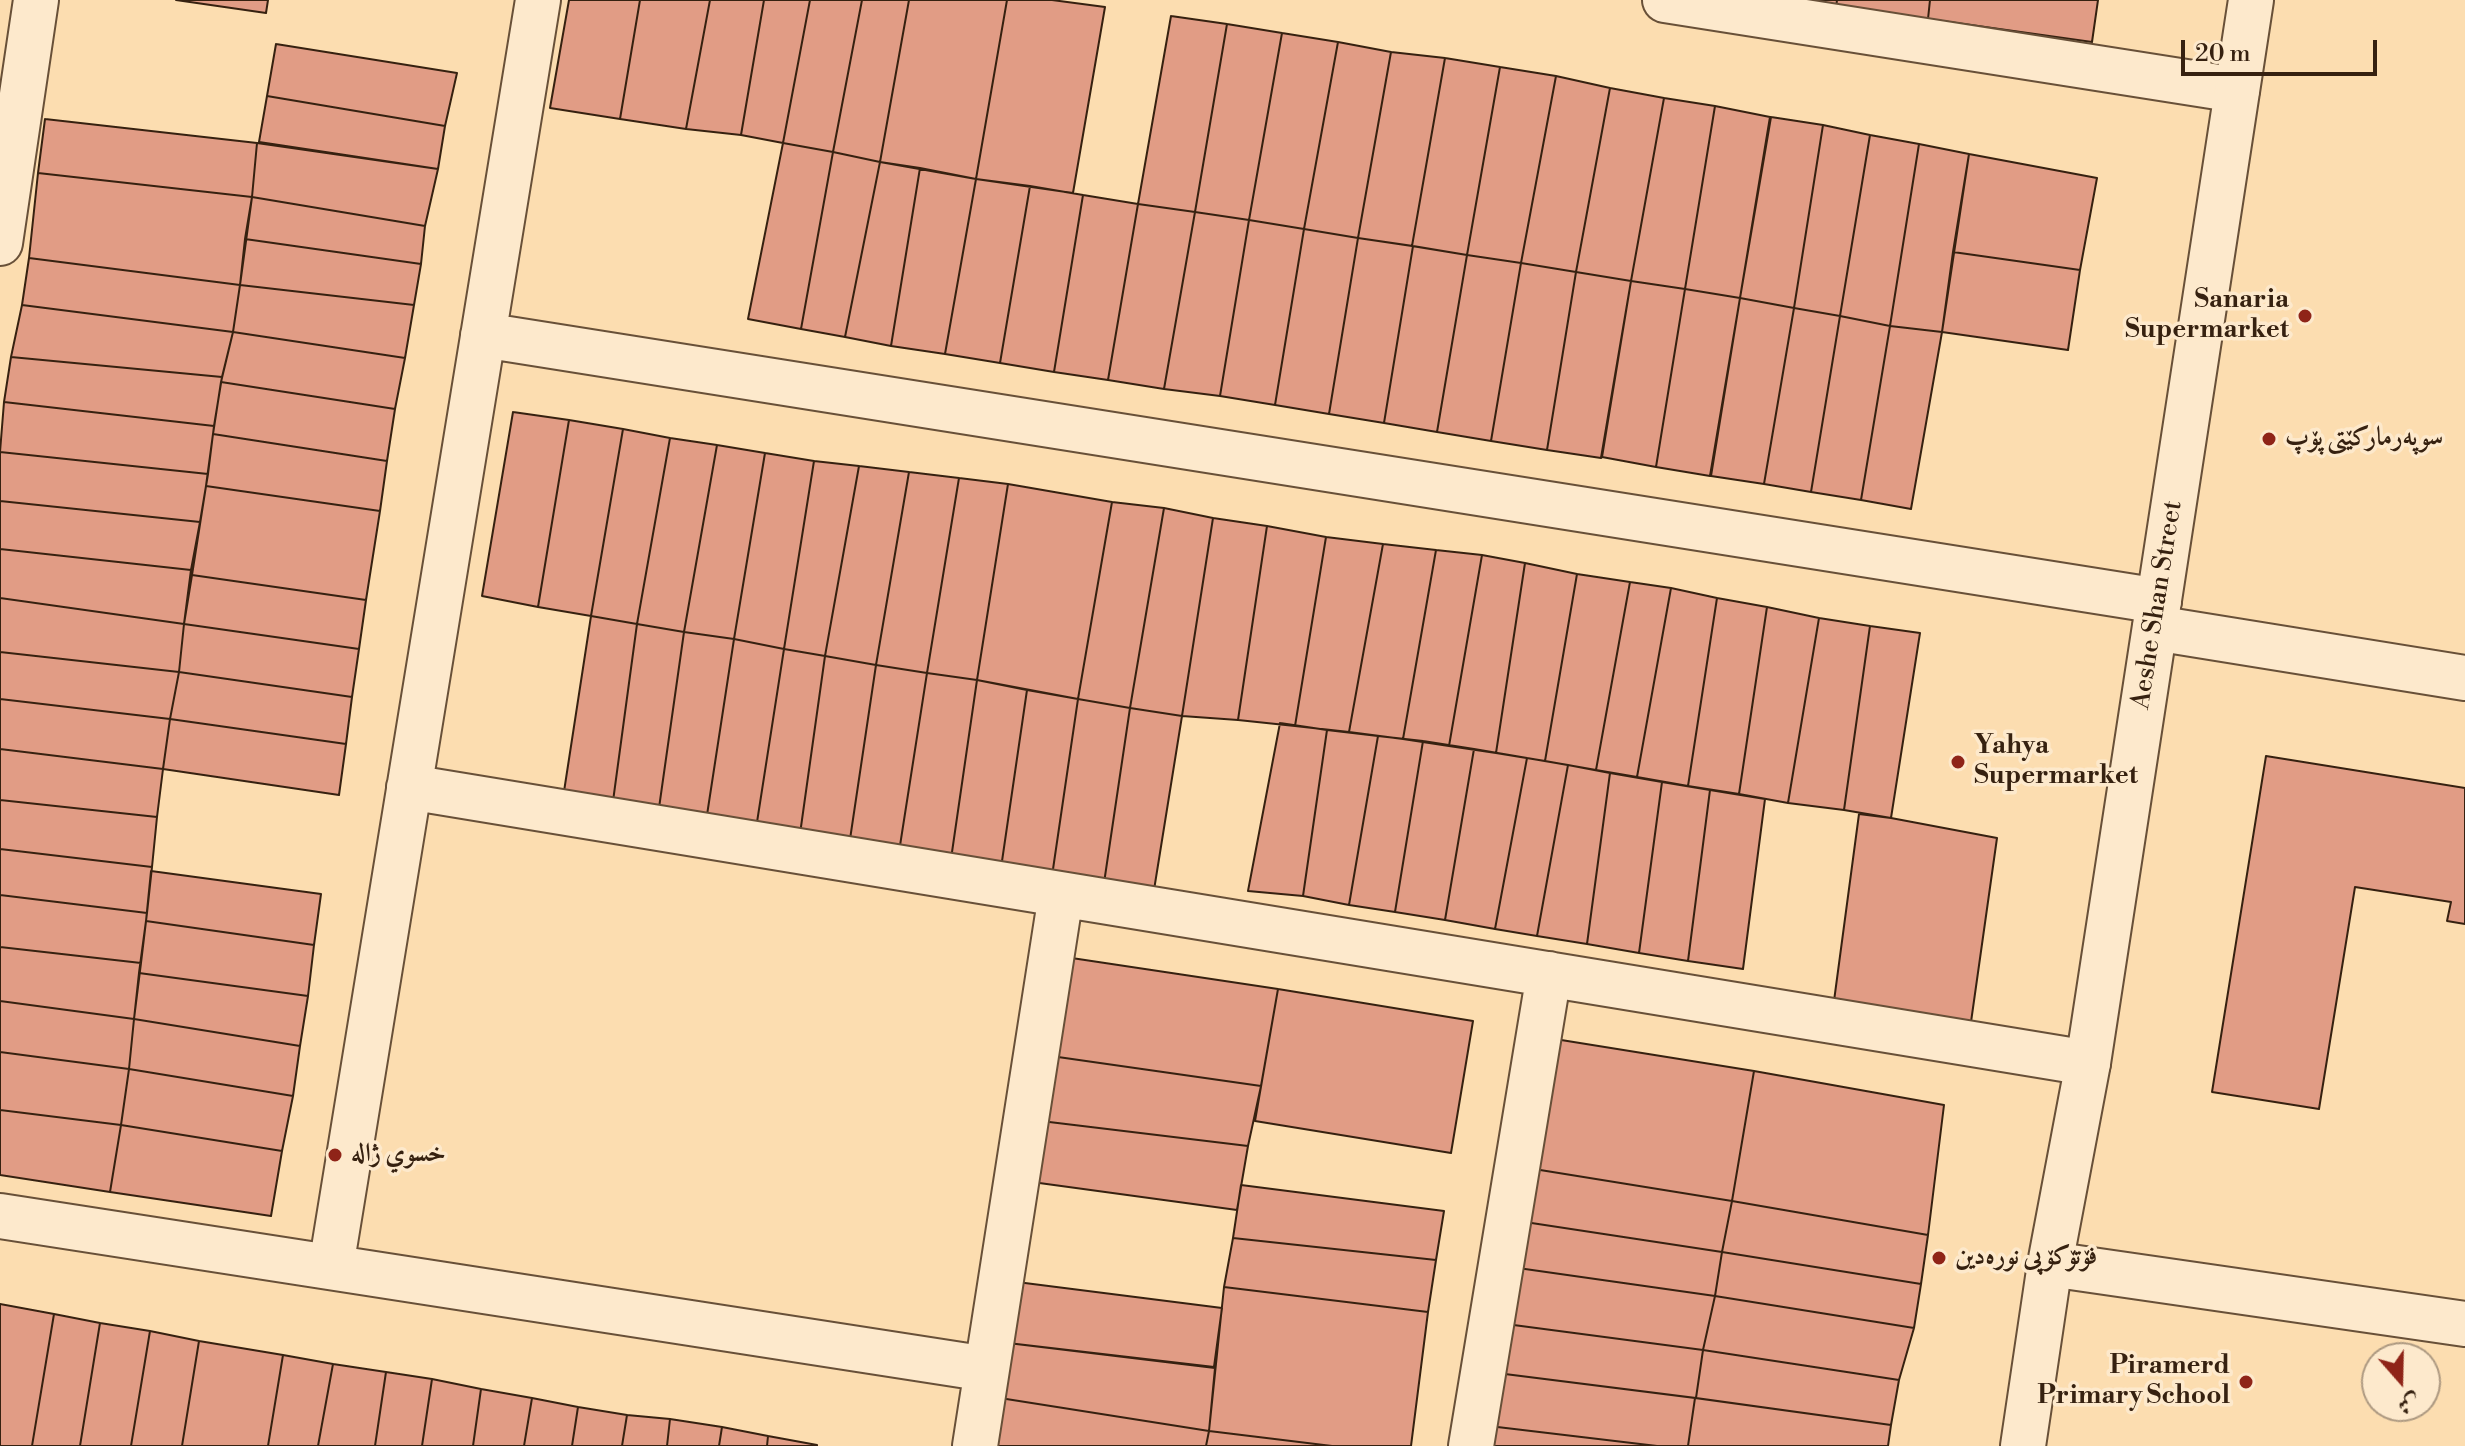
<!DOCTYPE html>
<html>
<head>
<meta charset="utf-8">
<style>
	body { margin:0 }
	#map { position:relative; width:2465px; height:1446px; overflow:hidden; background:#fcddb0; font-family:"Libre Bodoni",Amiri,serif }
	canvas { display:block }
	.north { position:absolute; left:2361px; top:1342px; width:80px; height:80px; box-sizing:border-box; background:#fde9cc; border:2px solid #ad9981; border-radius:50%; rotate:160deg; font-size:22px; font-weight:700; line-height:32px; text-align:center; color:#362110 }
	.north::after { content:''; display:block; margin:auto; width:28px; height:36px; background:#8f2418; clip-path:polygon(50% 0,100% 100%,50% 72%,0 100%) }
	.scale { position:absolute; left:2181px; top:40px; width:196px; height:36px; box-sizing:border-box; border:4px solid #362110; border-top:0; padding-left:10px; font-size:24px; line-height:28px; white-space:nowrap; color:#362110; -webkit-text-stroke:6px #fde9cc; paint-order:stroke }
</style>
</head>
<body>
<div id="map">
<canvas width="2465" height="1446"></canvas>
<div class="north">ش</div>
<div class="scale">20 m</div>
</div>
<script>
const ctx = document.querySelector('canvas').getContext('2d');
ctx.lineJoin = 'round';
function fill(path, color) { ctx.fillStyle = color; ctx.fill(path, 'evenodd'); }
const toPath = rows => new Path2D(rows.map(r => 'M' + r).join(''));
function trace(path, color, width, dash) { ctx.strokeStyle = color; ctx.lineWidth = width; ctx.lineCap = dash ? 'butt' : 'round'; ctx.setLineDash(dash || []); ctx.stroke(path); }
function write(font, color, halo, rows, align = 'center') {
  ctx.font = font + ' "Libre Bodoni",Amiri,serif'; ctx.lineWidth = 7; ctx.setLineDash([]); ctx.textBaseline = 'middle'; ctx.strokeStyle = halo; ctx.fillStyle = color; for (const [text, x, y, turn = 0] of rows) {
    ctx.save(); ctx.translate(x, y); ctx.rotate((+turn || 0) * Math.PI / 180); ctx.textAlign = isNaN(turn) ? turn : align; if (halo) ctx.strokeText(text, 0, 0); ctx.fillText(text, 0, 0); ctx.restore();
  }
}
const building = toPath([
	[176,0,268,0,266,13,176,0],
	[569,0,640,0,620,119,550,108,569,0],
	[640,0,710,0,686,129,620,119,640,0],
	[710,0,764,0,741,135,686,129,710,0],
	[764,0,810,0,783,143,741,135,764,0],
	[810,0,862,0,833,152,783,143,810,0],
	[862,0,909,0,880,162,833,152,862,0],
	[909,0,1007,0,976,179,880,162,909,0],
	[1007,0,1052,0,1105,7,1073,193,976,179,1007,0],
	[1788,0,1837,0,1836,8,1788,0],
	[1837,0,1930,0,1928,19,1836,8,1837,0],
	[1930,0,2098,0,2092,42,1928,19,1930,0],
	[1171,16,1227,24,1195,212,1138,204,1171,16],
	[1227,24,1282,33,1249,220,1195,212,1227,24],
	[1282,33,1338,42,1304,229,1249,220,1282,33],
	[1338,42,1391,52,1358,238,1304,229,1338,42],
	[276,44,457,73,445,126,267,96,276,44],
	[1391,52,1445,58,1412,246,1358,238,1391,52],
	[1445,58,1500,67,1467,255,1412,246,1445,58],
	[1500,67,1556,76,1521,263,1467,255,1500,67],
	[1556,76,1610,88,1576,272,1521,263,1556,76],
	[1610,88,1664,98,1631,281,1576,272,1610,88],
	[267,96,445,126,438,169,259,142,267,96],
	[1664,98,1715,106,1685,289,1631,281,1664,98],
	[1715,106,1770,117,1740,298,1685,289,1715,106],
	[1771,117,1823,125,1794,308,1740,298,1771,117],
	[45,119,257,143,252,197,38,173,45,119],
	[1823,125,1870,135,1840,316,1794,308,1823,125],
	[1870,135,1919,144,1890,326,1840,316,1870,135],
	[257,143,438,169,425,226,252,197,257,143],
	[783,143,833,152,801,329,748,319,783,143],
	[1919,144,1969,154,1942,332,1890,326,1919,144],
	[833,152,880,162,845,337,801,329,833,152],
	[1969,154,2097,178,2080,270,1953,252,1969,154],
	[880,162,920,168,891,346,845,337,880,162],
	[920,168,976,179,945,354,891,346,920,168],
	[38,173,252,197,240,285,29,258,38,173],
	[976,179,1030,186,1000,363,945,354,976,179],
	[1030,186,1083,195,1054,372,1000,363,1030,186],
	[1083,195,1138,204,1108,380,1054,372,1083,195],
	[252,197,425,226,421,264,245,239,252,197],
	[1138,204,1195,212,1164,389,1108,380,1138,204],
	[1195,212,1249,220,1220,396,1164,389,1195,212],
	[1249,220,1304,229,1275,405,1220,396,1249,220],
	[1304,229,1358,238,1329,414,1275,405,1304,229],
	[1358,238,1413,246,1384,423,1329,414,1358,238],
	[245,239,421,264,414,305,240,285,245,239],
	[1413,246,1467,255,1437,432,1384,423,1413,246],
	[1953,252,2080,270,2068,350,1942,332,1953,252],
	[1467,255,1521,263,1491,441,1437,432,1467,255],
	[29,258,240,285,233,332,22,305,29,258],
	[1521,263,1576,272,1547,450,1491,441,1521,263],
	[1576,272,1631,281,1601,458,1547,450,1576,272],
	[1631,281,1685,289,1656,467,1602,457,1631,281],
	[240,285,414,305,405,358,233,332,240,285],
	[1685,289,1740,298,1710,476,1656,467,1685,289],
	[1740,298,1794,308,1764,484,1711,476,1740,298],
	[22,305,233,332,222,377,11,357,22,305],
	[1794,308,1840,316,1811,492,1764,484,1794,308],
	[1840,316,1890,326,1861,500,1811,492,1840,316],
	[1890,326,1942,332,1911,509,1861,500,1890,326],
	[233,332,405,358,395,409,221,382,233,332],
	[11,357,222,377,214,426,4,402,11,357],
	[221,382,395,409,387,461,213,434,221,382],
	[4,402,214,426,208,474,0,452,4,402],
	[513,412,569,420,538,607,482,596,513,412],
	[569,420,623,429,591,616,538,607,569,420],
	[623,429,670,438,637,624,591,616,623,429],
	[213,434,387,461,380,511,206,486,213,434],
	[670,438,717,445,684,632,637,624,670,438],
	[717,445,765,453,734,639,684,632,717,445],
	[0,452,208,474,200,522,0,501,0,452],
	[765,453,814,461,784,649,734,639,765,453],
	[814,461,859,466,825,656,784,649,814,461],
	[859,466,909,472,876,665,825,656,859,466],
	[909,472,959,478,927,673,876,665,909,472],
	[959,478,1008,484,977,680,927,673,959,478],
	[1008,484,1112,502,1078,699,977,680,1008,484],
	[206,486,380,511,366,600,192,575,206,486],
	[0,501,200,522,191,570,0,549,0,501],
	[1112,502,1164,508,1130,708,1078,699,1112,502],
	[1164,508,1213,518,1182,716,1130,708,1164,508],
	[1213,518,1267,526,1238,720,1182,716,1213,518],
	[1267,526,1326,537,1295,726,1238,720,1267,526],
	[1326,537,1383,544,1349,732,1295,726,1326,537],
	[1383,544,1436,550,1403,739,1349,732,1383,544],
	[0,549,191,570,184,624,0,598,0,549],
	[1436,550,1482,555,1449,746,1403,739,1436,550],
	[1482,555,1525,563,1496,753,1449,746,1482,555],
	[1525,563,1577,574,1545,761,1496,753,1525,563],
	[1577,574,1630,582,1596,770,1545,761,1577,574],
	[192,575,366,600,359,649,184,624,192,575],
	[1630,582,1671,588,1637,777,1596,770,1630,582],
	[1671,588,1717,598,1688,786,1637,777,1671,588],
	[0,598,184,624,179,672,0,652,0,598],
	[1717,598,1767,607,1739,794,1688,786,1717,598],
	[1767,607,1819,618,1788,803,1739,794,1767,607],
	[591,616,637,624,611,816,561,811,591,616],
	[1819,618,1870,626,1844,810,1788,803,1819,618],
	[184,624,359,649,352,697,179,672,184,624],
	[637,624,684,632,657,822,611,816,637,624],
	[1870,626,1920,633,1891,818,1844,810,1870,626],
	[684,632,734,639,705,828,657,822,684,632],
	[734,639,784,649,755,835,705,828,734,639],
	[784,649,825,656,799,841,755,835,784,649],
	[0,652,179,672,170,719,0,699,0,652],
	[825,656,876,665,849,846,799,841,825,656],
	[876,665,927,673,899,852,849,846,876,665],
	[179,672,352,697,346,744,170,719,179,672],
	[927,673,977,680,951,859,899,852,927,673],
	[977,680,1027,690,1001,868,951,859,977,680],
	[1027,690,1078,699,1052,876,1001,868,1027,690],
	[0,699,170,719,163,769,0,749,0,699],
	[1078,699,1130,708,1104,883,1052,876,1078,699],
	[1130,708,1182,716,1154,890,1104,883,1130,708],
	[170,719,346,744,339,795,163,769,170,719],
	[1280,723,1327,730,1303,896,1248,891,1280,723],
	[1327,730,1378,736,1349,905,1303,896,1327,730],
	[1378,736,1423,741,1395,912,1349,905,1378,736],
	[1423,741,1474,749,1445,920,1395,912,1423,741],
	[0,749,163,769,157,817,0,800,0,749],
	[1474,749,1527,758,1495,929,1445,920,1474,749],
	[2266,756,2465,788,2465,924,2447,921,2451,902,2355,887,2319,1109,2212,1092,2266,756],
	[1527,758,1568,765,1537,936,1495,929,1527,758],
	[1568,765,1610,773,1587,944,1537,936,1568,765],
	[1610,773,1662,782,1639,953,1587,944,1610,773],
	[1662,782,1710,790,1688,961,1639,953,1662,782],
	[1710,790,1765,799,1743,969,1688,961,1710,790],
	[0,800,157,817,152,867,0,849,0,800],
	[1859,814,1891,818,1997,838,1971,1022,1834,1001,1859,814],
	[0,849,152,867,147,913,0,895,0,849],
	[151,871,321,894,314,945,146,921,151,871],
	[0,895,147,913,141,963,0,947,0,895],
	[146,921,314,945,308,996,139,973,146,921],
	[0,947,141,963,134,1019,0,1001,0,947],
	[1065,957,1278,989,1261,1086,1051,1056,1065,957],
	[139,973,308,996,300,1046,134,1019,139,973],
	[1278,989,1473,1021,1451,1153,1255,1121,1278,989],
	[0,1001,134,1019,129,1069,0,1052,0,1001],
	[134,1019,300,1046,293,1096,129,1069,134,1019],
	[1555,1039,1754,1071,1732,1201,1534,1169,1555,1039],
	[0,1052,129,1069,121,1125,0,1110,0,1052],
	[1051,1056,1261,1086,1248,1146,1041,1121,1051,1056],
	[129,1069,293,1096,282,1151,121,1125,129,1069],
	[1754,1071,1944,1105,1928,1235,1732,1201,1754,1071],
	[0,1110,121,1125,110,1192,0,1175,0,1110],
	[1041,1121,1248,1146,1237,1210,1032,1182,1041,1121],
	[121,1125,282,1151,271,1216,110,1192,121,1125],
	[1534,1169,1732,1201,1722,1252,1525,1222,1534,1169],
	[1241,1185,1444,1211,1436,1260,1233,1238,1241,1185],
	[1732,1201,1928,1235,1921,1284,1722,1252,1732,1201],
	[1525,1222,1722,1252,1715,1296,1518,1268,1525,1222],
	[1233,1238,1436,1260,1428,1312,1224,1287,1233,1238],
	[1722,1252,1921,1284,1914,1328,1715,1296,1722,1252],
	[1518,1268,1715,1296,1703,1350,1506,1324,1518,1268],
	[1017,1282,1222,1308,1214,1367,1008,1343,1017,1282],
	[1224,1287,1428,1312,1411,1446,1332,1446,1209,1431,1224,1287],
	[1715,1296,1914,1328,1899,1380,1703,1350,1715,1296],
	[0,1304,54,1314,32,1446,0,1446,0,1304],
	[54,1314,100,1323,80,1446,32,1446,54,1314],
	[100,1323,150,1331,131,1446,80,1446,100,1323],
	[1506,1324,1703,1350,1696,1398,1497,1373,1506,1324],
	[150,1331,199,1341,182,1446,131,1446,150,1331],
	[199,1341,283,1355,268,1446,182,1446,199,1341],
	[1008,1343,1215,1368,1209,1431,1000,1398,1008,1343],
	[1703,1350,1899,1380,1891,1425,1696,1398,1703,1350],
	[283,1355,333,1364,318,1446,268,1446,283,1355],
	[333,1364,386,1372,375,1446,318,1446,333,1364],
	[386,1372,432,1379,422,1446,375,1446,386,1372],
	[1497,1373,1695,1398,1688,1446,1657,1446,1489,1426,1497,1373],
	[432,1379,481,1389,473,1446,422,1446,432,1379],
	[481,1389,532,1398,524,1446,473,1446,481,1389],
	[532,1398,578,1407,572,1446,524,1446,532,1398],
	[1000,1398,1209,1431,1206,1446,995,1446,1000,1398],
	[1695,1398,1891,1425,1888,1446,1688,1446,1695,1398],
	[578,1407,627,1415,622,1446,572,1446,578,1407],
	[627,1415,670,1419,667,1446,622,1446,627,1415],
	[670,1419,722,1427,719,1446,667,1446,670,1419],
	[1489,1426,1657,1446,1486,1446,1489,1426],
	[722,1427,768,1436,767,1446,719,1446,722,1427],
	[1209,1431,1332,1446,1206,1446,1209,1431],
	[768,1436,817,1445,817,1446,767,1446,768,1436]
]);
const minor = toPath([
	[1665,0,2237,90],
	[0,243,36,0],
	[483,335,2159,601],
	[2155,628,2465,678],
	[409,787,2088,1063],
	[0,1216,987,1369],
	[2050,1264,2465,1324],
	[331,1267,538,0],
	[975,1446,1061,895],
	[1471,1446,1549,974]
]);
const tertiary = toPath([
	[2023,1446,2050,1264,2088,1063,2251,0]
]);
const markers = [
	[2305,316,8,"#8f2418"],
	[2269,439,8,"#8f2418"],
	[1958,762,8,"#8f2418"],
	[335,1155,8,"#8f2418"],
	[1939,1258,8,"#8f2418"],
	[2246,1382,8,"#8f2418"]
];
const poiNames = [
	["Sanaria",2289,301,"right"],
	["Supermarket",2289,331,"right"],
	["سوپەرمارکێتی پۆپ",2285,439],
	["Yahya",1974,747],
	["Supermarket",1974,777],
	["خسوي ژاله",351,1155],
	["فۆتۆکۆپی نورەدین",1955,1258],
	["Piramerd",2230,1367,"right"],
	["Primary School",2230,1397,"right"]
];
const streetNames = [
	["Aeshe Shan Street",2158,605,-81]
];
fill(building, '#e19c85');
trace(building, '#362110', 2);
trace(minor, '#685038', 48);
trace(tertiary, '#685038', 48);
trace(minor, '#fde9cc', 44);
trace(tertiary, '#fde9cc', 44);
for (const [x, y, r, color] of markers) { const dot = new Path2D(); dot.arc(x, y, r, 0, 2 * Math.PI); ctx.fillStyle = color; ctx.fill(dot); trace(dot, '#fde9cc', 3); }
write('bold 26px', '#362110', '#fde9cc', poiNames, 'left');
write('26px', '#362110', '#fde9cc', streetNames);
</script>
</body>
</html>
